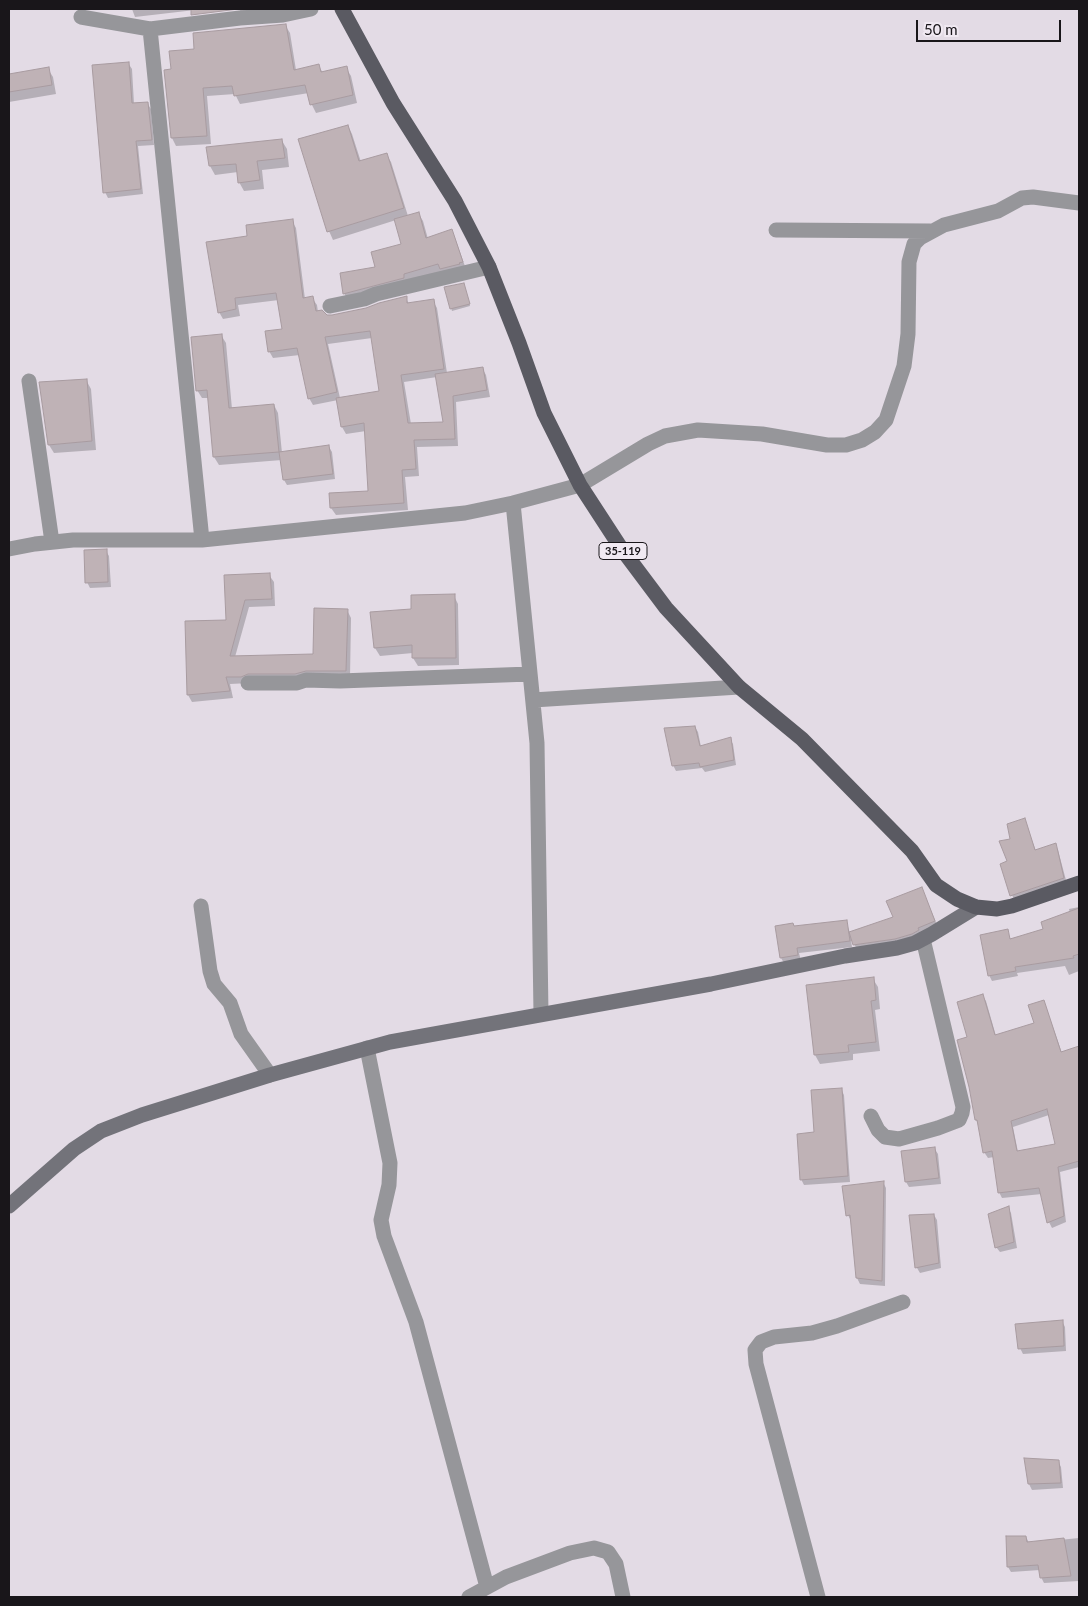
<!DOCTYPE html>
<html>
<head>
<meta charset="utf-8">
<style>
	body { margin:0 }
	#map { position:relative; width:1088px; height:1606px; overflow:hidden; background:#e3dbe5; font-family:Lato,sans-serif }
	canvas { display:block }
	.frame { position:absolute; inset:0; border:10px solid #19161a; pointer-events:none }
	.scale { position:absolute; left:916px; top:20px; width:145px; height:22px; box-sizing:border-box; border:2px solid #19161a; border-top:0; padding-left:6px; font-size:15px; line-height:18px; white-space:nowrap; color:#19161a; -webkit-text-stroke:4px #f0e9f2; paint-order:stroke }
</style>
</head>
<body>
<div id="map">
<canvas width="1088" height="1606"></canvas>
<div class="frame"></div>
<div class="scale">50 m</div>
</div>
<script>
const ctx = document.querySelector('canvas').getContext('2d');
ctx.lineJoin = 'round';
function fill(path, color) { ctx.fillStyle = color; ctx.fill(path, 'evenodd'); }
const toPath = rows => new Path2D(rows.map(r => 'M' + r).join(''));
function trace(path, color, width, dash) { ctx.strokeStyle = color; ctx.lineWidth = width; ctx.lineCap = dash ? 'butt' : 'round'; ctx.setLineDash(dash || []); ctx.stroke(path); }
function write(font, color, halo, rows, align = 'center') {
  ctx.font = font + ' Lato,sans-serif'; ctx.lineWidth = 4; ctx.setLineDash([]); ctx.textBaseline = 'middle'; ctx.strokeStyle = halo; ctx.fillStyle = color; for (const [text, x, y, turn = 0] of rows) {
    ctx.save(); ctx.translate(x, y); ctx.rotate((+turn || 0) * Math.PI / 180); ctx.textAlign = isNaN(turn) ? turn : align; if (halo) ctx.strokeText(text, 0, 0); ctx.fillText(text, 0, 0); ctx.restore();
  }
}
const shadow = toPath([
	[132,9,194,9,195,10,135,17],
	[239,9,286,9,244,17],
	[285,25,290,33,296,70,318,65,323,73,346,68,351,76,357,103,316,113,312,105,309,93,240,104,235,94,207,96,211,144,176,146,172,138,172,71,195,50],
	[128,63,132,69,134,104,147,103,151,109,154,145,138,146,143,194,108,198,105,192],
	[48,69,53,77,56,94,9,102,9,75],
	[348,126,352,134,361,162,386,154,391,162,408,216,418,213,423,221,428,239,451,231,455,238,466,269,348,301,344,293,377,268,403,245,396,220,333,240,329,231],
	[282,141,287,149,289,167,262,170,264,189,244,191,239,182,238,172,215,175,210,166,208,148],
	[292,221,296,228,305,299,312,298,317,305,318,312,326,316,332,316,366,309,406,298,409,304,433,301,437,308,447,373,482,368,486,375,490,397,456,402,458,446,417,447,419,476,405,477,408,510,336,515,331,508,331,494,370,492,366,431,346,434,342,427,338,400,313,405,309,398,300,355,273,358,269,351,284,330,279,300,238,305,240,316,223,319,219,312,248,237],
	[372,338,380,392,340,398,328,344],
	[437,377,445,423,411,424,404,382],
	[464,284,470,306,452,311,451,308],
	[221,335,226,343,232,409,274,405,278,413,282,453,329,447,332,452,335,479,287,485,284,480,282,460,219,465,214,457,209,398,202,398,197,390],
	[86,380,91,389,96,450,54,453,49,445],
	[106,551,109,556,111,587,90,588,87,582],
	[269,575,274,582,275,606,249,607,235,657,314,655,347,610,351,618,350,678,230,684,233,698,192,702,188,695,227,621,225,576],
	[454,596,458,604,459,665,418,666,413,658,413,653,380,656,375,648,372,614,413,610],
	[695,727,698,732,701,747,730,739,733,744,736,765,705,772,702,768,676,771,673,765],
	[1024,819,1036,851,1055,845,1058,850,1067,884,1015,901,1012,895,1009,862,1011,840],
	[922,889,938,927,898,944,858,950,851,940,852,947,799,953,801,961,784,963,781,958,794,927,846,921,850,933,895,918],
	[1079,907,1079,971,1069,975,1065,966,1017,973,1018,976,992,981,989,975,1007,931,1011,940,1044,930,1070,913,1069,909],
	[873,979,878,987,880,1009,875,1010,880,1051,853,1054,853,1060,820,1064,815,1055,808,986],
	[982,996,986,1001,996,1036,1036,1024,1044,1001,1062,1053,1079,1048,1079,1167,1060,1172,1066,1222,1052,1228,1049,1222,1042,1194,1002,1198,999,1192,994,1157,988,1158,984,1152,979,1125,976,1120,969,1038],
	[1049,1115,1056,1145,1018,1152,1013,1127],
	[841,1089,844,1095,850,1182,804,1185,801,1179,816,1133],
	[934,1148,938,1154,941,1184,909,1187,906,1182],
	[883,1182,886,1188,885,1286,860,1284,857,1278,851,1221,848,1215],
	[1008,1208,1011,1213,1017,1248,1000,1252,996,1247],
	[934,1215,937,1220,941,1268,920,1273,917,1268,910,1216],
	[1062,1321,1065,1327,1066,1351,1023,1354,1020,1348],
	[1026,1460,1058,1461,1061,1467,1063,1488,1032,1490,1029,1484],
	[1026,1537,1029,1543,1079,1538,1079,1581,1044,1583,1041,1577,1040,1570,1011,1572,1008,1567]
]);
const building = toPath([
	[191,9,238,9,191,15,191,9],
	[286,24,294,70,319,64,321,72,347,66,353,95,310,105,305,85,234,96,232,86,203,88,207,136,171,138,164,70,171,69,169,51,194,49,193,33,286,24],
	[129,62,132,103,148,102,152,140,136,141,141,189,103,193,92,65,129,62],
	[49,67,52,85,9,92,9,74,49,67],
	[348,125,359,161,387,153,404,208,327,232,298,139,348,125],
	[282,139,285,158,257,161,260,180,238,183,236,164,209,166,206,147,282,139],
	[419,212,426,238,452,229,463,262,459,263,460,264,440,269,438,264,404,274,404,278,343,294,340,273,375,267,371,252,401,244,394,219,419,212],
	[293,219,303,298,313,296,316,311,322,310,327,315,332,315,366,308,379,303,407,296,407,303,434,299,444,369,401,375,408,423,443,422,435,374,483,367,487,390,453,396,455,439,414,440,416,469,402,470,404,503,330,508,329,493,368,491,364,423,341,427,336,398,379,391,370,331,325,337,337,392,308,399,297,348,268,352,265,331,282,329,276,293,235,298,236,309,218,313,206,242,247,236,246,225,293,219],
	[464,283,470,304,450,309,444,287,464,283],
	[222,334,229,408,274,404,279,452,213,457,207,390,196,391,191,337,222,334],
	[87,379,92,441,48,445,39,382,87,379],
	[329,445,333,474,283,480,279,452,329,445],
	[107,549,108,582,85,583,84,550,107,549],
	[270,573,272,599,245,600,230,656,313,654,314,608,348,609,346,671,306,671,295,674,248,674,241,677,226,677,230,691,187,695,185,621,226,620,224,575,270,573],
	[455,594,456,658,412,658,412,645,374,648,370,612,411,609,411,595,455,594],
	[695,726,700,746,731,737,734,760,700,767,699,763,672,766,664,728,695,726],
	[1025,818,1035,850,1056,843,1064,878,1010,896,1000,864,1007,861,999,841,1010,839,1007,824,1025,818],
	[922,887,935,921,918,928,919,930,912,934,895,939,853,945,849,932,893,917,886,901,922,887],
	[1079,908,1079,954,1073,956,1074,958,1015,967,1016,971,988,976,980,935,1008,929,1010,939,1043,929,1041,922,1079,908],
	[847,920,850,941,797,948,798,955,780,958,775,926,793,923,794,926,847,920],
	[874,977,876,1000,871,1001,876,1042,848,1045,849,1052,814,1055,806,985,874,977],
	[983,994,995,1035,1034,1023,1028,1005,1044,1000,1061,1052,1079,1046,1079,1161,1058,1167,1064,1216,1047,1223,1039,1188,998,1193,992,1151,983,1153,977,1120,975,1120,969,1087,957,1040,967,1037,957,1002,983,994],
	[1047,1109,1055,1144,1017,1151,1011,1121,1047,1109],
	[842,1088,848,1176,800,1180,797,1134,814,1132,811,1090,842,1088],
	[935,1147,939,1178,905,1182,901,1151,935,1147],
	[884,1181,882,1281,856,1278,850,1215,846,1216,842,1186,884,1181],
	[1009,1206,1014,1242,995,1248,988,1214,1009,1206],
	[934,1214,939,1263,915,1268,909,1215,934,1214],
	[1063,1320,1064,1346,1018,1349,1015,1324,1063,1320],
	[1024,1458,1059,1460,1061,1483,1028,1484,1024,1458],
	[1006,1536,1026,1536,1027,1542,1064,1538,1071,1576,1040,1578,1038,1565,1007,1567,1006,1536]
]);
const street = toPath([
	[81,17,150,29,240,18,283,15,311,9],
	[150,29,202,540],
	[776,230,930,231],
	[330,306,364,299,376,294,489,267],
	[29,381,52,542],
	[513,503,537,743,541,1014],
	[9,549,35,544,73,540,202,540,465,513,513,503,580,485,648,444,665,436,698,430,762,434,827,445,846,445,862,440,875,432,886,420,904,366,908,334,909,262,914,244,920,238,944,225,998,211,1022,198,1033,197,1079,203],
	[248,683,297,683,306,680,340,681,530,674],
	[533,700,739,687],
	[201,906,210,971,214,984,230,1003,241,1034,270,1075],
	[367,1048,390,1163,389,1185,381,1220,384,1236,416,1322,487,1587],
	[871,1116,878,1130,885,1137,899,1139,938,1128,959,1120,962,1113,963,1107,923,939],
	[469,1597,506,1577,570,1553,594,1548,608,1552,616,1564,623,1597],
	[818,1597,756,1364,755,1350,761,1342,774,1337,812,1333,837,1326,903,1302]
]);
const secondary = toPath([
	[9,1206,74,1149,101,1131,142,1115,270,1075,390,1042,711,984,845,956,897,948,915,943,932,934,976,907]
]);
const primary = toPath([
	[342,9,393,103,455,201,489,267,519,343,544,413,580,485,621,548,666,608,739,687,802,739,912,851,936,885,957,899,976,907,997,909,1012,906,1079,883]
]);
const shields = [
	[623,551,48]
];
const shieldNames = [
	["35-119",623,551]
];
fill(shadow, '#0003');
fill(building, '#bfb2b6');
trace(building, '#a89ba0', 1);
trace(street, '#96969a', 15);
trace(secondary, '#73737a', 15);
trace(primary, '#5a5a62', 15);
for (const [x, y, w] of shields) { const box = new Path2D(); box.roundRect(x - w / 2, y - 8.5, w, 17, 4); ctx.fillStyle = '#f0e9f2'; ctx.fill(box); trace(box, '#19161a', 1); }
write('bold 11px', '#19161a', null, shieldNames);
</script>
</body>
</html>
